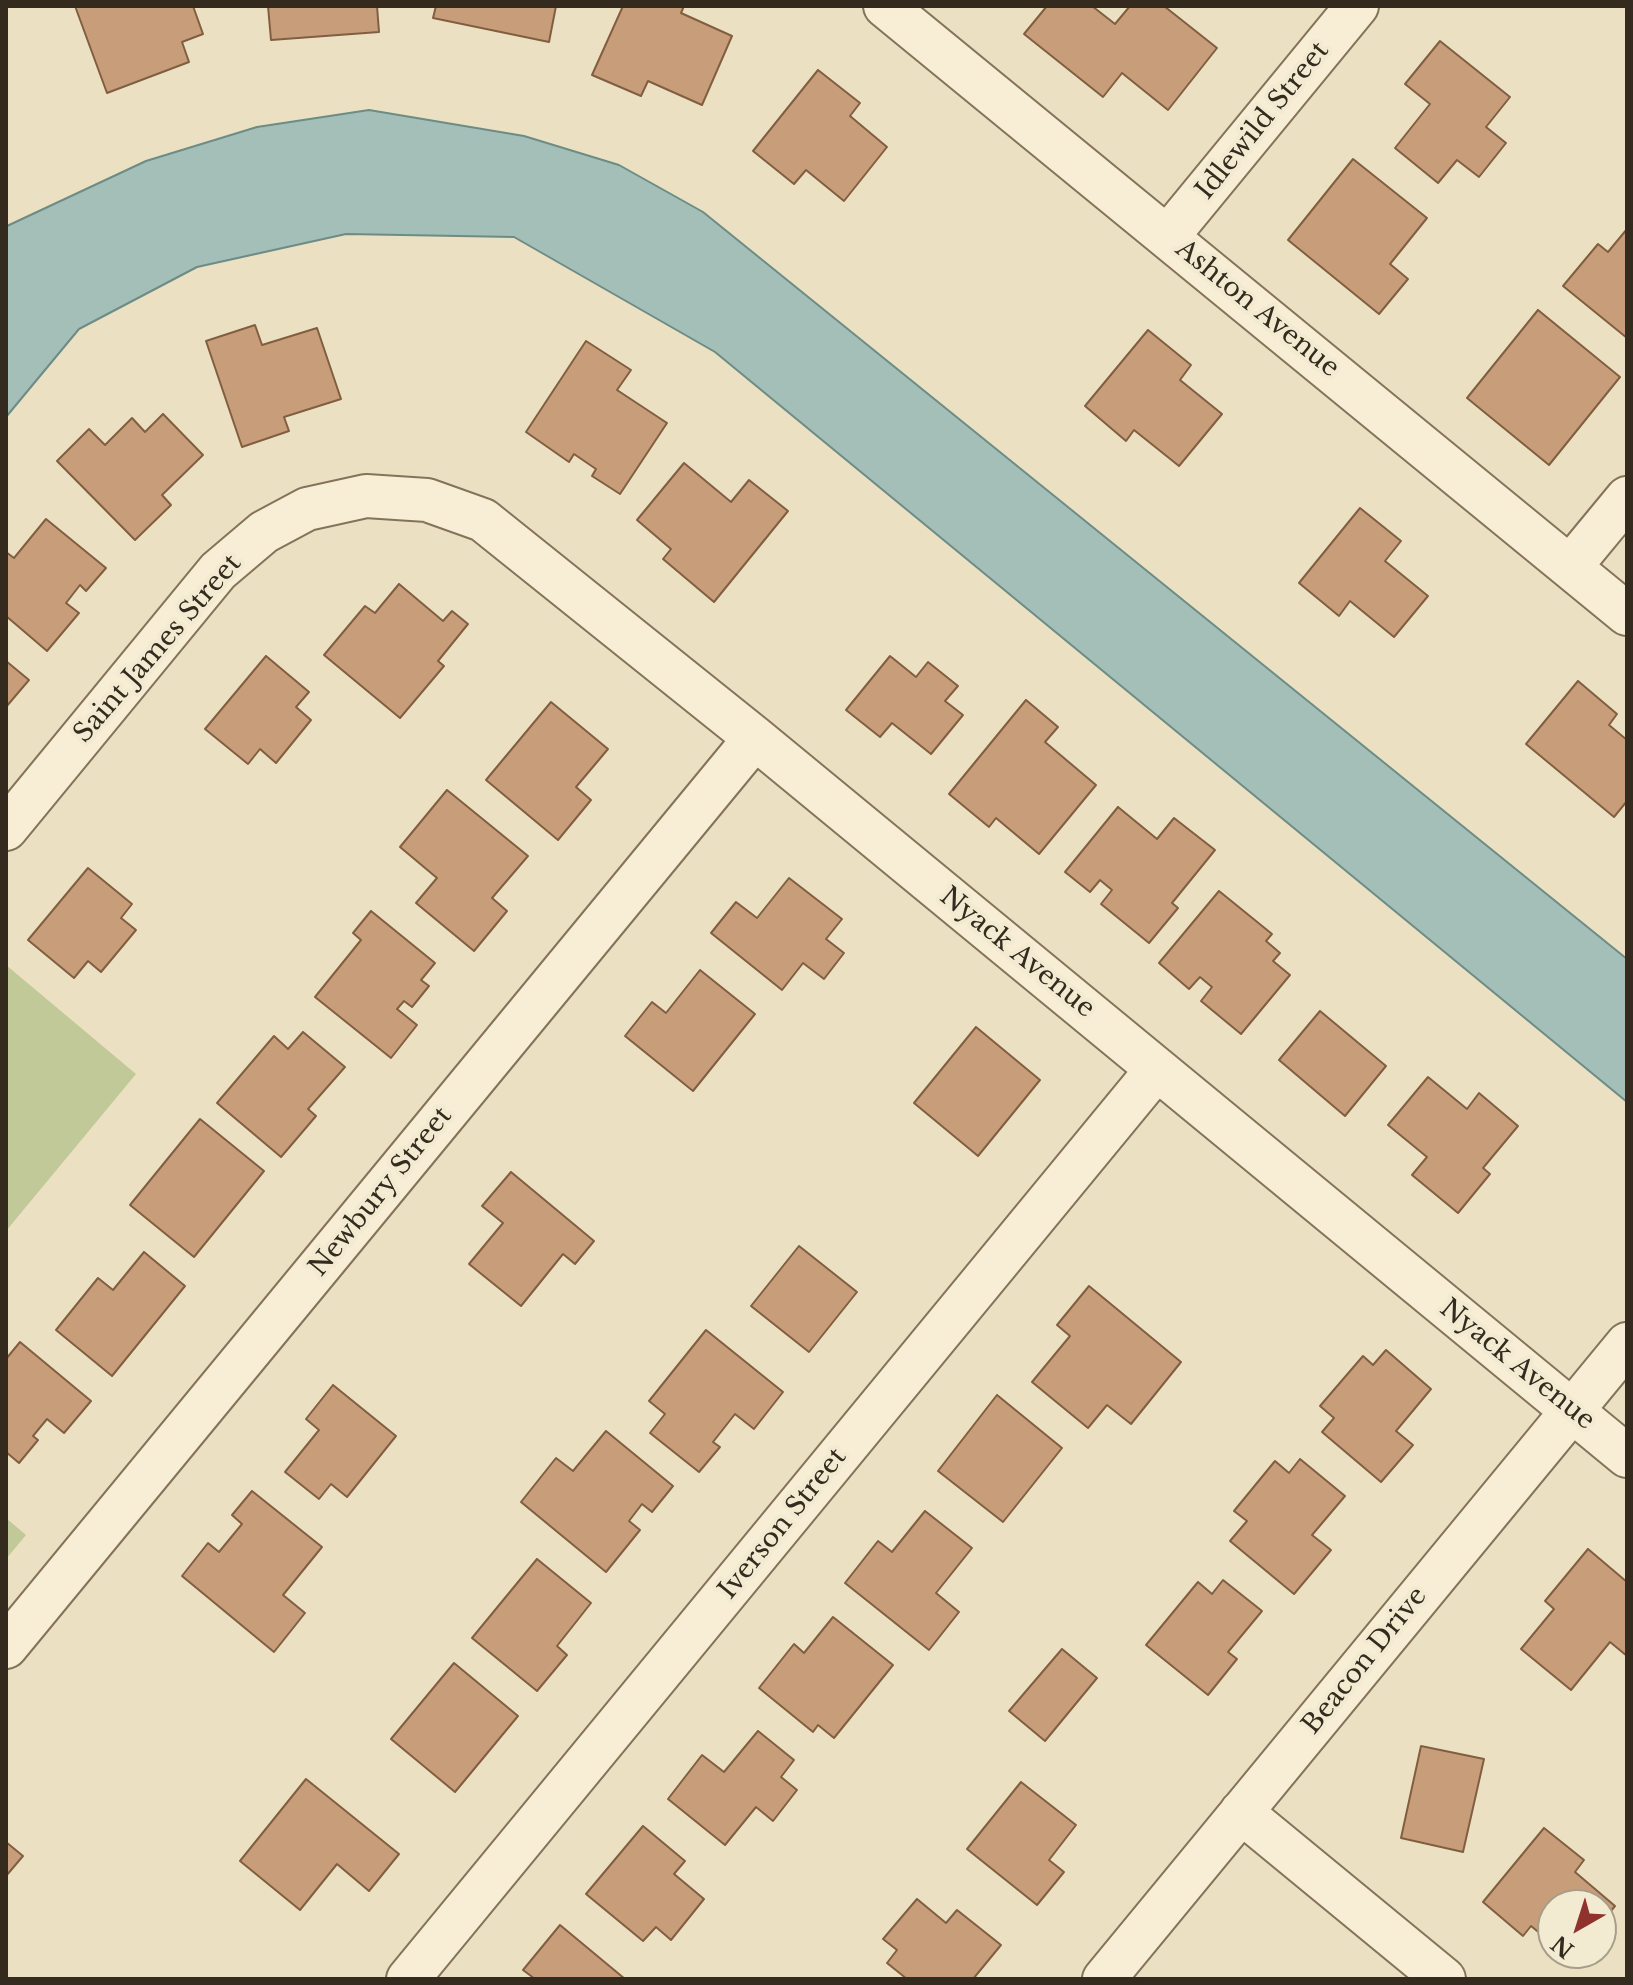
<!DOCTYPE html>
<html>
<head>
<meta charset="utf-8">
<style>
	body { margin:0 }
	#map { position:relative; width:1633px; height:1985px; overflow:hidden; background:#ebe1c2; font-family:"Libre Baskerville",serif }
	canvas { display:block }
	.frame { position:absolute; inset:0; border:8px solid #352a1e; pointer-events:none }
	.north { position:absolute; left:1537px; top:1889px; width:80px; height:80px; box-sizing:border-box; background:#f3ebd1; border:2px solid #a79e89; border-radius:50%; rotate:219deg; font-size:22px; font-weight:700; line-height:32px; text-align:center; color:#352a1e }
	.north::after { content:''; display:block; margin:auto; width:28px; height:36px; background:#90322d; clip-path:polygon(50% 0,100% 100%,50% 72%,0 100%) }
</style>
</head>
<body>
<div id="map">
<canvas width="1633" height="1985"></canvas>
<div class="frame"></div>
<div class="north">N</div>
</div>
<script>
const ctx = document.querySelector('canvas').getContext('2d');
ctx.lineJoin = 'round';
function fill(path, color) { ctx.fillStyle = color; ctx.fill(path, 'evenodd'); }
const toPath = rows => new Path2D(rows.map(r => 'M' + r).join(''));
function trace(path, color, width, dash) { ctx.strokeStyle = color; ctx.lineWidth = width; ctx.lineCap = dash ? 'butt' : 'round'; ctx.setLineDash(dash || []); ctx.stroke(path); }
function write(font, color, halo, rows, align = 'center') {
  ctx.font = font + ' "Libre Baskerville",serif'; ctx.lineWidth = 8; ctx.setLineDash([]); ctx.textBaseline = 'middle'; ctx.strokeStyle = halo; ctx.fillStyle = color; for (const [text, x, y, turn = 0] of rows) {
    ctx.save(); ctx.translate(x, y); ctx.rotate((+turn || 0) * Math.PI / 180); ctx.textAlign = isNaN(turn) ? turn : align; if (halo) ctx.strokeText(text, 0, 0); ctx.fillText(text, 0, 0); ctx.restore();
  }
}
const green = toPath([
	[6,965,136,1074,6,1231],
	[6,1518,26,1535,6,1559]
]);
const water = toPath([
	[369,110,524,136,619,165,703,212,1627,959,1627,1102,715,352,514,237,346,234,197,267,79,329,6,417,7,226,146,161,257,127,369,110]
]);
const building = toPath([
	[75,6,193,6,203,34,182,42,189,62,107,93,75,6],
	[268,6,377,6,379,32,271,40,268,6],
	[436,6,556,6,549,42,433,18,436,6],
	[623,6,684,6,681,13,732,36,702,105,648,81,641,96,592,75,623,6],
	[1047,6,1092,6,1115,24,1130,6,1164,6,1217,48,1168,110,1122,73,1103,97,1024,34,1047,6],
	[1440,41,1510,97,1486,127,1506,143,1479,177,1457,160,1438,183,1395,148,1430,104,1405,84,1440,41],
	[818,70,860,103,850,116,887,147,844,201,806,170,794,184,753,151,818,70],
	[1353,159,1427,218,1390,264,1408,279,1379,314,1288,240,1353,159],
	[1627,229,1627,338,1563,286,1598,244,1608,252,1627,229],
	[1538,310,1620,377,1549,465,1467,398,1538,310],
	[255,325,262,345,317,328,341,399,284,417,289,431,242,447,206,341,255,325],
	[1148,330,1191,365,1180,380,1222,414,1179,466,1134,430,1126,441,1085,406,1148,330],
	[586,341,631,370,617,390,667,423,620,494,592,476,596,469,574,454,569,462,526,432,586,341],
	[163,414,203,455,162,495,171,505,135,540,57,461,89,429,105,445,132,418,145,432,163,414],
	[684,463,731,502,749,480,788,511,714,602,663,559,671,549,637,520,684,463],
	[1360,508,1401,541,1385,561,1428,596,1394,637,1350,601,1339,616,1299,583,1360,508],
	[46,519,106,568,86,591,80,585,66,603,79,613,47,651,6,616,6,552,14,558,46,519],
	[399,584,443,621,452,611,468,624,438,661,444,666,400,718,324,655,365,606,375,613,399,584],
	[266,656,309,692,296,707,311,720,276,763,260,749,248,764,205,729,266,656],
	[890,656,916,677,928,662,958,686,945,701,963,715,931,754,892,723,880,737,846,710,890,656],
	[6,661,29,680,6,707,6,661],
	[1578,681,1617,714,1609,725,1627,740,1627,801,1614,817,1526,744,1578,681],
	[1026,700,1058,727,1045,742,1096,785,1039,854,996,818,989,827,949,794,1026,700],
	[551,702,608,749,576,787,591,800,558,840,486,780,551,702],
	[447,790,528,856,492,898,507,911,474,951,416,903,437,878,400,847,447,790],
	[1118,807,1157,839,1174,818,1215,850,1172,903,1178,908,1149,943,1101,904,1112,890,1100,880,1090,892,1065,872,1118,807],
	[88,868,132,904,121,918,136,930,101,972,88,961,74,978,28,940,88,868],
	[789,878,842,919,826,939,844,953,824,979,803,963,782,990,711,933,736,902,757,918,789,878],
	[1219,891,1272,934,1266,941,1280,953,1273,961,1290,975,1241,1034,1201,1001,1212,987,1200,977,1189,989,1159,963,1219,891],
	[371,911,435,963,421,980,429,986,412,1007,404,1001,397,1009,417,1025,391,1058,315,997,361,940,353,933,371,911],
	[700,970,755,1014,693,1091,625,1036,652,1002,666,1013,700,970],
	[1320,1011,1386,1066,1345,1116,1279,1060,1320,1011],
	[976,1027,1040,1080,978,1156,914,1103,976,1027],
	[303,1032,345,1067,308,1109,316,1116,281,1157,217,1103,274,1036,288,1049,303,1032],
	[1428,1077,1467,1109,1479,1093,1518,1126,1483,1168,1490,1174,1458,1213,1412,1175,1427,1157,1388,1125,1428,1077],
	[200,1119,264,1171,194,1257,130,1205,200,1119],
	[511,1172,594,1241,575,1264,563,1254,521,1306,469,1264,503,1223,482,1206,511,1172],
	[799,1246,857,1292,809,1352,751,1306,799,1246],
	[144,1252,185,1286,112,1376,56,1330,98,1278,113,1290,144,1252],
	[1089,1286,1181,1362,1131,1424,1107,1405,1088,1428,1032,1382,1070,1336,1057,1325,1089,1286],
	[706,1330,783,1392,754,1429,735,1414,713,1442,720,1447,699,1472,650,1433,665,1414,649,1401,706,1330],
	[20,1342,91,1401,64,1433,47,1419,33,1436,38,1440,19,1463,6,1452,6,1359,20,1342],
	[1386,1350,1431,1389,1396,1431,1413,1445,1381,1482,1322,1432,1334,1418,1320,1406,1363,1356,1373,1365,1386,1350],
	[333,1385,396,1436,347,1497,331,1484,319,1499,285,1472,319,1430,306,1419,333,1385],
	[997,1395,1062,1448,1003,1522,938,1471,997,1395],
	[606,1431,673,1486,652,1512,642,1504,629,1521,640,1530,606,1572,521,1502,556,1458,573,1471,606,1431],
	[1300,1459,1345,1496,1312,1535,1331,1550,1294,1594,1230,1541,1247,1521,1234,1511,1275,1461,1289,1473,1300,1459],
	[252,1491,322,1547,283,1595,305,1613,274,1652,182,1576,208,1543,219,1552,242,1524,232,1515,252,1491],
	[925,1511,972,1548,936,1593,959,1612,929,1650,845,1583,878,1541,892,1552,925,1511],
	[1588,1549,1627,1582,1627,1656,1610,1642,1571,1690,1521,1649,1554,1609,1545,1601,1588,1549],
	[537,1559,591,1603,557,1646,567,1655,537,1691,472,1638,537,1559],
	[1223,1580,1262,1611,1228,1652,1237,1659,1208,1695,1146,1645,1198,1582,1212,1594,1223,1580],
	[833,1617,893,1665,834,1738,818,1725,813,1732,759,1688,794,1644,804,1653,833,1617],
	[1062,1649,1097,1678,1045,1741,1009,1711,1062,1649],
	[454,1663,518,1716,455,1792,391,1739,454,1663],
	[758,1731,794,1760,781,1777,797,1790,773,1821,756,1807,725,1845,668,1799,702,1755,724,1772,758,1731],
	[1421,1746,1484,1759,1463,1852,1401,1838,1421,1746],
	[306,1779,399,1854,369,1891,337,1864,300,1910,240,1861,306,1779],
	[1021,1782,1076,1825,1049,1860,1064,1872,1037,1905,967,1849,1021,1782],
	[643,1826,685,1861,674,1874,704,1899,671,1940,656,1927,643,1941,586,1894,643,1826],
	[1544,1828,1584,1860,1575,1872,1615,1906,1601,1923,1601,1905,1553,1905,1553,1944,1531,1926,1523,1936,1483,1902,1544,1828],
	[6,1842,23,1856,6,1876,6,1842],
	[917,1899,946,1923,957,1910,1001,1945,973,1979,907,1979,887,1963,897,1950,883,1939,917,1899],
	[560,1925,625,1979,535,1979,523,1970,560,1925]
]);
const street = toPath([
	[885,6,1627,614],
	[1168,236,1357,6],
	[1570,567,1627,498],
	[6,829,218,571,264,532,307,509,366,496,427,500,483,520,755,738,1627,1456],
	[6,1647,755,738],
	[1241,1812,1444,1979],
	[408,1979,1157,1069],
	[1104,1979,1627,1344]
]);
const streetNames = [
	["Idlewild Street",1263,121,-51],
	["Ashton Avenue",1257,309,39],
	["Saint James Street",158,649,-49],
	["Nyack Avenue",1017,953,39],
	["Newbury Street",381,1192,-51],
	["Nyack Avenue",1517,1365,39],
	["Iverson Street",783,1524,-51],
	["Beacon Drive",1365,1661,-51]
];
fill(green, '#c0c997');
fill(water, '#a4beb8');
trace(water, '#6c8c85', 2);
fill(building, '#c89e7a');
trace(building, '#825e41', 2);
trace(street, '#84735a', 46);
trace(street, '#f7eed5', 42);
write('26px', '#352a1e', '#f3ebd1', streetNames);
</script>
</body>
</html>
